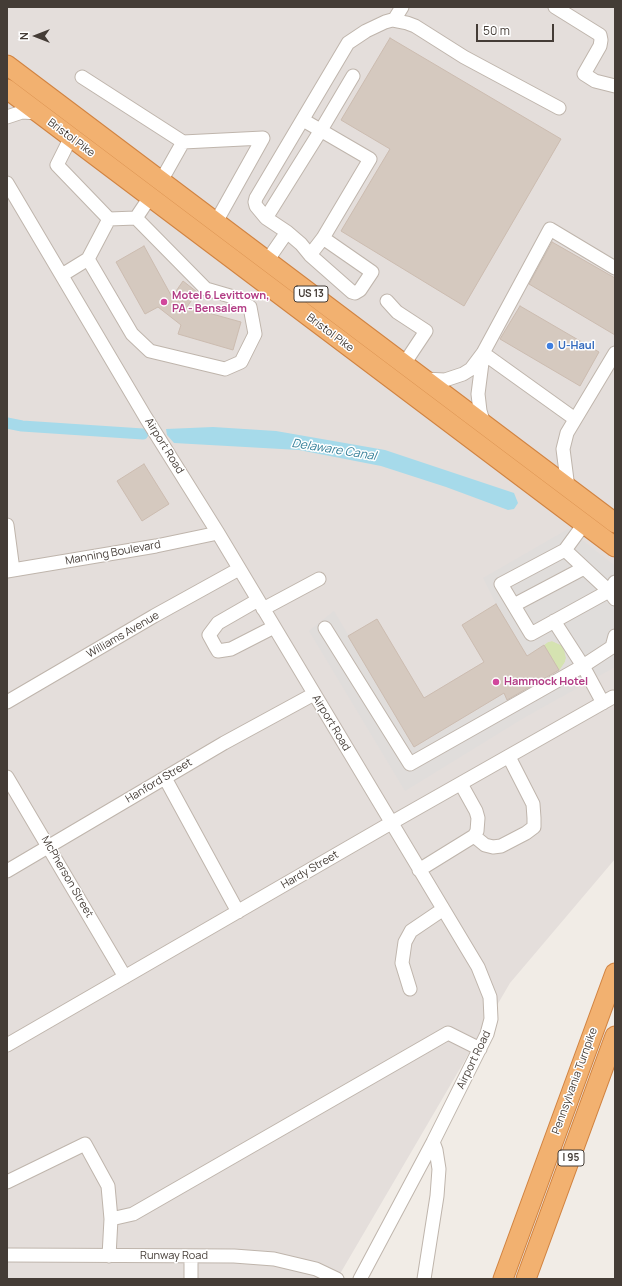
<!DOCTYPE html>
<html>
<head>
<meta charset="utf-8">
<style>
	body { margin:0 }
	#map { position:relative; width:622px; height:1286px; overflow:hidden; background:#f1ece6; font-family:Manrope,sans-serif }
	canvas { display:block }
	.frame { position:absolute; inset:0; border:8px solid #443c36; pointer-events:none }
	.north { position:absolute; left:16px; top:16px; width:40px; height:40px; -webkit-text-stroke:3px #fff; paint-order:stroke; rotate:270deg; font-size:11px; font-weight:700; line-height:16px; text-align:center; color:#443c36 }
	.north::after { content:''; display:block; margin:auto; width:14px; height:18px; background:#443c36; clip-path:polygon(50% 0,100% 100%,50% 72%,0 100%) }
	.scale { position:absolute; left:476px; top:24px; width:78px; height:18px; box-sizing:border-box; border:2px solid #443c36; border-top:0; padding-left:5px; font-size:12px; line-height:14px; white-space:nowrap; color:#443c36; -webkit-text-stroke:3px #fff; paint-order:stroke }
</style>
</head>
<body>
<div id="map">
<canvas width="622" height="1286"></canvas>
<div class="frame"></div>
<div class="north">N</div>
<div class="scale">50 m</div>
</div>
<script>
const ctx = document.querySelector('canvas').getContext('2d');
ctx.lineJoin = 'round';
function fill(path, color) { ctx.fillStyle = color; ctx.fill(path, 'evenodd'); }
const toPath = rows => new Path2D(rows.map(r => 'M' + r).join(''));
function trace(path, color, width, dash) { ctx.strokeStyle = color; ctx.lineWidth = width; ctx.lineCap = dash ? 'butt' : 'round'; ctx.setLineDash(dash || []); ctx.stroke(path); }
function write(font, color, halo, rows, align = 'center') {
  ctx.font = font + ' Manrope,sans-serif'; ctx.lineWidth = 3; ctx.setLineDash([]); ctx.textBaseline = 'middle'; ctx.strokeStyle = halo; ctx.fillStyle = color; for (const [text, x, y, turn = 0] of rows) {
    ctx.save(); ctx.translate(x, y); ctx.rotate((+turn || 0) * Math.PI / 180); ctx.textAlign = isNaN(turn) ? turn : align; if (halo) ctx.strokeText(text, 0, 0); ctx.fillText(text, 0, 0); ctx.restore();
  }
}
const industrial = toPath([
	[7,7,615,7,615,859,510,983,337,1279,7,1279]
]);
const green = toPath([
	[552,641,563,646,565,650,566,658,565,662,559,671,544,645,548,642]
]);
const parking = toPath([
	[568,529,615,566,615,667,522,719,405,791,309,631,334,611,414,747,504,693,509,701,559,671,565,662,566,658,563,646,552,641,548,642,527,656,496,604,483,578]
]);
const water = toPath([
	[213,427,276,431,385,450,514,493,518,503,514,509,508,510,446,487,381,466,299,450,174,443,167,435,166,429]
]);
const canal = toPath([
	[7,423,22,426,143,434]
]);
const building = toPath([
	[390,38,561,139,464,306,341,231,390,149,341,120,390,38],
	[552,242,615,278,615,335,529,284,552,242],
	[144,246,172,297,183,281,197,292,187,307,241,322,233,350,178,334,181,325,158,307,145,314,116,262,144,246],
	[520,306,599,352,580,386,500,339,520,306],
	[144,464,169,504,142,521,117,481,144,464],
	[496,604,527,656,544,645,559,670,507,700,504,693,414,747,348,636,377,619,424,698,484,662,462,625,496,604]
]);
const minor = toPath([
	[555,7,600,35,601,40,600,46,584,74,595,81,615,86],
	[394,20,402,7],
	[82,77,183,142],
	[7,117,22,112,38,113],
	[303,120,370,159,323,238,310,255],
	[161,181,183,142,263,138,216,222],
	[7,183,146,418,218,533,478,967,490,997,491,1019,487,1034,433,1142,360,1279],
	[136,218,150,197],
	[266,218,256,206,255,202,256,198,348,43,366,31,385,22,392,20,407,23,415,26,464,57,559,108],
	[323,238,372,272,360,290,355,293,352,292,310,255,301,244,287,232,266,218,321,130,353,76],
	[88,259,109,219],
	[267,261,287,232],
	[62,275,88,259,132,334,150,351,225,369,241,362,255,334,250,307,230,296,206,289,136,218,109,219,57,165,71,137],
	[387,301,397,312,426,331,404,364],
	[483,353,575,419],
	[483,355,478,394,480,411,484,424],
	[424,379,445,380,463,374,471,369,483,353,550,229,615,268],
	[568,488,563,449,567,433,615,353],
	[7,525,13,570],
	[565,550,609,591,531,634,501,584,565,550],
	[565,550,584,524],
	[7,571,156,546,218,533],
	[615,582,609,591,615,599],
	[258,600,218,623,209,635,215,646,218,651,231,649,274,627],
	[514,605,584,568],
	[263,609,319,579],
	[554,621,583,666,612,647,615,636],
	[325,628,410,764,583,666,603,703],
	[7,702,154,616,239,569],
	[7,777,125,977],
	[165,778,238,912],
	[474,836,485,845,493,847,501,846,526,833,534,827,534,818,533,804,509,757],
	[419,870,474,836,477,831,478,818,476,811,461,784],
	[7,871,224,743,314,694],
	[410,989,402,963,405,942,411,931,442,910],
	[7,1045,391,823,613,697],
	[7,1182,85,1144,108,1186,111,1219],
	[7,1255,234,1256,274,1259,316,1269,337,1279],
	[109,1256,111,1219,133,1214,448,1033,480,1049],
	[191,1279,191,1256],
	[424,1279,437,1196,439,1169,436,1150,433,1142]
]);
const highway = toPath([
	[7,65,615,523],
	[7,89,615,547],
	[503,1279,615,973],
	[526,1279,615,1036]
]);
const markers = [
	[164,302,4,"#d1479c"],
	[550,346,4,"#3f7fe0"],
	[496,682,4,"#d1479c"]
];
const shields = [
	[311,294,34],
	[571,1158,26]
];
const shieldNames = [
	["US 13",311,294],
	["I 95",571,1158]
];
const streetNames = [
	["Bristol Pike",71,138,37],
	["Bristol Pike",330,333,37],
	["Airport Road",164,446,58],
	["Manning Boulevard",113,553,-10],
	["Williams Avenue",123,635,-30],
	["Airport Road",331,723,59],
	["Hanford Street",159,781,-31],
	["Hardy Street",310,870,-30],
	["McPherson Street",67,877,60],
	["Airport Road",474,1060,-64],
	["Pennsylvania Turnpike",575,1081,-70],
	["Runway Road",174,1256]
];
const hotelNames = [
	["Motel 6 Levittown,",172,296],
	["PA - Bensalem",172,309],
	["Hammock Hotel",504,682]
];
const shopNames = [
	["U-Haul",558,346]
];
const waterNames = [
	["Delaware Canal",334,450,9]
];
fill(industrial, '#e4dedb');
fill(green, '#d5e3b1');
fill(parking, '#e0dddb');
fill(water, '#a6daea');
trace(canal, '#a6daea', 11);
fill(building, '#d5c9bf');
trace(building, '#ccbcb0', 1);
trace(minor, '#bfb5ac', 15);
trace(highway, '#d18341', 21);
trace(minor, '#fff', 13);
trace(highway, '#f2b170', 19);
for (const [x, y, r, color] of markers) { const dot = new Path2D(); dot.arc(x, y, r, 0, 2 * Math.PI); ctx.fillStyle = color; ctx.fill(dot); trace(dot, '#fff', 1.5); }
for (const [x, y, w] of shields) { const box = new Path2D(); box.roundRect(x - w / 2, y - 8, w, 16, 3); ctx.fillStyle = '#fff'; ctx.fill(box); trace(box, '#443c36', 1); }
write('bold 10px', '#443c36', null, shieldNames);
write('11px', '#443c36', '#fff', streetNames);
write('bold 11px', '#b23c85', '#fff', hotelNames, 'left');
write('bold 11px', '#366cbe', '#fff', shopNames, 'left');
write('italic 12px', '#347f98', '#fff', waterNames);
</script>
</body>
</html>
